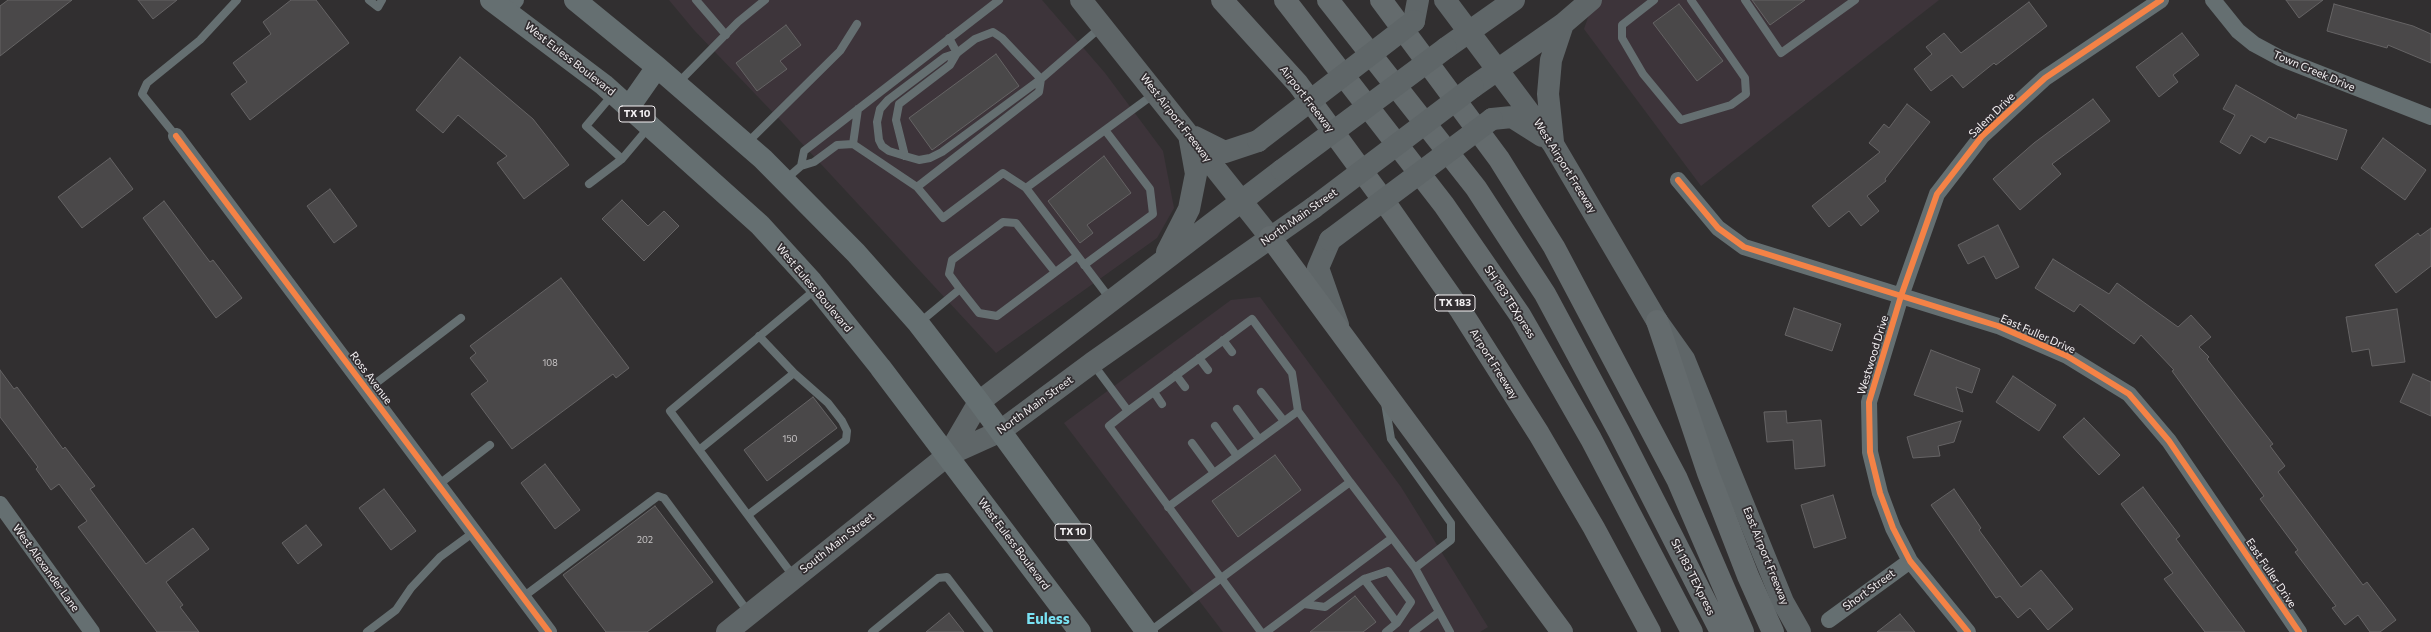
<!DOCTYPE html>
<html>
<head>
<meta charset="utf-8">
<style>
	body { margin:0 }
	canvas { display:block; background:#312f30 }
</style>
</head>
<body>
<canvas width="2431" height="632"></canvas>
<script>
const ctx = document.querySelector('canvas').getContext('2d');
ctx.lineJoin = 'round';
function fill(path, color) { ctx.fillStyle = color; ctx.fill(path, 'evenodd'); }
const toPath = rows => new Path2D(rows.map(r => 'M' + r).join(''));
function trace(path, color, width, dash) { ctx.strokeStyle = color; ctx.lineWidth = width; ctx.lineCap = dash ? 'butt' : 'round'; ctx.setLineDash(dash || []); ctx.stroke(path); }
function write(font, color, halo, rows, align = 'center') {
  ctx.font = font + ' Commissioner,sans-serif'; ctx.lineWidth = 3.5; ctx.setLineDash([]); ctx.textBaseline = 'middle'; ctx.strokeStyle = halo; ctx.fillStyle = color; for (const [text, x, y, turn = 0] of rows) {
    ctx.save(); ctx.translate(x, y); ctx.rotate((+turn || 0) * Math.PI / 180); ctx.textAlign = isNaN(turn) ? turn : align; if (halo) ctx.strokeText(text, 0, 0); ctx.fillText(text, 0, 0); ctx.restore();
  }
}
const built = toPath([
	[669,0,1042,0,1105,73,1163,151,1174,208,1157,238,996,353,783,123,694,30],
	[1602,0,1939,0,1701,186,1584,29,1591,9],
	[1260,297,1401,487,1488,627,1480,632,1223,632,1064,423,1231,300]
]);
const building = toPath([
	[8,0,72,0,0,56,0,6,8,0],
	[138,0,177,0,153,19,138,0],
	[291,0,316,0,349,43,250,120,231,94,247,82,233,63,271,34,263,22,291,0],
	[1752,0,1805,0,1770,25,1752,0],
	[2286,0,2323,0,2299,18,2286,0],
	[2029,2,2047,26,1996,65,1994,63,1963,88,1952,75,1931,91,1914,69,1932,54,1926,47,1944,33,1961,53,2029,2],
	[1679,4,1723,61,1697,81,1653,23,1679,4],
	[2334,4,2413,26,2431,34,2431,63,2388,45,2387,48,2327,31,2334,4],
	[786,25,801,45,780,61,787,69,757,91,736,63,786,25],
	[2182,33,2199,55,2173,75,2178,82,2159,97,2136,67,2182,33],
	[996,54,1019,86,932,150,909,118,996,54],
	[460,57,533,119,569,165,524,199,497,163,507,156,458,115,443,133,416,110,460,57],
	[2236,85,2296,119,2298,114,2347,130,2337,160,2269,137,2265,143,2251,135,2240,154,2220,142,2235,115,2223,109,2236,85],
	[2093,99,2110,121,2052,164,2061,174,2020,210,1993,179,2034,143,2093,99],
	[1907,104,1930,122,1885,179,1886,181,1867,196,1879,211,1861,226,1849,211,1829,227,1812,206,1880,152,1869,143,1884,124,1889,128,1907,104],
	[2383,138,2426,170,2405,200,2361,168,2383,138],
	[1104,156,1131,193,1087,225,1093,233,1080,243,1048,201,1104,156],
	[110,158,133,189,82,228,58,197,110,158],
	[330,189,357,226,334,243,307,206,330,189],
	[622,200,648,226,664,211,679,226,644,261,602,219,622,200],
	[164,201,210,262,213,260,242,298,216,318,143,218,164,201],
	[1998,225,2019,267,1996,279,1984,256,1968,264,1958,245,1998,225],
	[2431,228,2431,266,2396,293,2375,265,2418,233,2420,236,2431,228],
	[2053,259,2109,294,2117,283,2178,327,2191,315,2211,337,2199,347,2209,357,2207,359,2273,444,2270,446,2285,466,2278,472,2363,585,2367,582,2396,620,2380,632,2370,632,2358,615,2345,625,2332,608,2336,606,2295,552,2298,550,2260,499,2264,496,2172,371,2174,370,2141,335,2134,344,2080,304,2074,312,2035,288,2053,259],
	[561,278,629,368,616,378,613,374,512,449,471,394,488,381,470,358,476,353,470,346,561,278],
	[1794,308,1841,324,1832,351,1785,335,1794,308],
	[2397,309,2405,362,2372,366,2369,349,2352,352,2346,317,2397,309],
	[1931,350,1980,369,1972,393,1956,387,1963,412,1914,395,1931,350],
	[0,370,14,389,17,387,63,449,65,447,95,486,90,489,146,564,193,528,209,549,166,582,183,605,180,607,199,632,157,632,78,527,87,521,59,484,51,490,36,469,38,467,0,417,0,370],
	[2413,374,2431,382,2431,416,2400,402,2413,374],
	[2013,376,2056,405,2039,431,1996,402,2013,376],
	[813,397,837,428,767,481,744,450,813,397],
	[1786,411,1787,423,1821,420,1825,466,1795,469,1793,440,1767,442,1764,412,1786,411],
	[2084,418,2120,455,2099,475,2063,437,2084,418],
	[1961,421,1954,442,1938,446,1940,456,1913,458,1907,437,1961,421],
	[1275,455,1301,490,1238,537,1212,501,1275,455],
	[545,464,580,510,555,529,521,483,545,464],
	[2143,487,2180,536,2176,539,2245,632,2205,632,2164,579,2173,573,2121,504,2143,487],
	[384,489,416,531,391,550,359,508,384,489],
	[1954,489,1981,528,1979,530,2021,587,2041,570,2073,609,2048,630,2030,608,2018,618,2000,596,1996,598,1931,505,1954,489],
	[1833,495,1846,538,1814,548,1801,505,1833,495],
	[655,506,713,582,647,632,606,632,563,575,655,506],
	[306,525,322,545,298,564,282,543,306,525],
	[1355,596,1376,622,1363,632,1310,632,1355,596],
	[949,613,964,632,926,632,949,613],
	[1900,614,1915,632,1877,632,1900,614]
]);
const lane = toPath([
	[369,0,378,7,382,0],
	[696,0,726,35],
	[1654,0,1622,25,1622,38,1643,74,1681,120,1731,105,1746,94,1745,78,1691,0],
	[1745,0,1781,53,1855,0],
	[949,38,957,53],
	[677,84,738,22,765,0],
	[613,94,586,126,622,159],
	[176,136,142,94,147,83,200,40,237,0],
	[746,144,840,51,857,24],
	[853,144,858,109],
	[905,156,896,120,899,104,950,65,957,53,975,39,993,32,1002,38,1041,79,942,152,930,158,919,160,905,156,889,151,882,146,879,140,877,122,880,109,888,100,945,57,957,53],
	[801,166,804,151,999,0],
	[785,180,801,166,814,162,837,145,853,144,917,187,1039,92,1041,79,1101,27],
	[589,184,622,159,649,127],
	[917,187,943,218,1003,173,1026,188,1154,94],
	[1026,188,1111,300],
	[1084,265,1153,214,1150,189,1105,130],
	[960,289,949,274,952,260,1003,222,1016,223,1055,272],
	[919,323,960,289,979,313,997,316,1077,256],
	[1223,340,1232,352],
	[1199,358,1208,370],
	[1093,364,1128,411,1109,426,1261,632],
	[1176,375,1185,387],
	[367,390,461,318],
	[1154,392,1162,404],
	[1261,392,1284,421],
	[1385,403,1391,439,1451,523,1451,540,1415,568],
	[1237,409,1259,439],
	[1128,411,1252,319,1292,373,1298,411,1350,482],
	[1215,426,1237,456],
	[1192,443,1214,473],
	[699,450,794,373,759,336],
	[438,485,490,445],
	[1168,507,1298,411],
	[748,515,846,440,847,431,842,421,828,403,794,373],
	[794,577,670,411,816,289],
	[1364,579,1388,571,1411,602,1397,623],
	[523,597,658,496,664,498,749,613],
	[1304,604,1325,607,1364,579,1397,623,1386,632],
	[367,632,396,610,411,588,440,557,474,532],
	[872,632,938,578,947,577,989,632],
	[1149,632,1350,482,1415,568,1450,632],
	[1266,632,1392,538],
	[1413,632,1439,612]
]);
const street = toPath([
	[2213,0,2238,31,2254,44,2280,58,2431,117],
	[508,10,516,0],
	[176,136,549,632],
	[1678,180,1718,228,1744,247,1998,326,2067,356,2129,394,2169,441,2299,632],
	[0,504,92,632],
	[1829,620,1910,561],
	[1968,632,1910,561,1893,528,1880,493,1870,452,1869,402,1901,296,1937,194,1982,136,2045,78,2161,0]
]);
const secondary = toPath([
	[1081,0,1270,237],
	[1445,0,1553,144,1657,321,1684,359,1783,602,1800,632],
	[1414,21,1418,0],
	[1446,48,1514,0],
	[1473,87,1563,24,1591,0],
	[1492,119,1512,117,1542,136],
	[1195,137,1225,152,1258,141],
	[1553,142,1548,94,1551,60,1563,24],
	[1330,240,1318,268,1338,325],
	[1167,252,1189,209,1196,174,1189,135],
	[948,455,979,402,1282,170],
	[727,632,948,455,999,432,1092,363,1313,208]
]);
const primary = toPath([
	[491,0,604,85,760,225,812,282,880,367,1080,632],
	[575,0,657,67,763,159,856,253,918,323,979,402,1147,632],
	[629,107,657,67]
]);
const highway = toPath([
	[1222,0,1298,84,1384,201,1461,311,1539,434,1594,528,1650,632],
	[1285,0,1444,205,1520,315,1591,439,1692,632],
	[1328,0,1476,188,1545,294,1619,432,1721,632],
	[1381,0,1499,159,1554,247,1677,479,1743,632],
	[1270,237,1562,632],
	[1657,321,1708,473,1748,576,1773,632]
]);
const secondaryBridge = toPath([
	[1258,141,1414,21],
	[1282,170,1446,48],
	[1313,208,1473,87],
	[1330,240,1492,119]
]);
const cycleway = toPath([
	[176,136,549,632],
	[1678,180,1718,228,1744,247,1998,326,2067,356,2129,394,2169,441,2299,632],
	[1968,632,1910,561,1893,528,1880,493,1870,452,1869,402,1901,296,1937,194,1982,136,2045,78,2161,0]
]);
const numberNames = [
	["108",550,363],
	["150",790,439],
	["202",645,540]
];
const shields = [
	[637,114,36],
	[1455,303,40],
	[1073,532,36]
];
const shieldNames = [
	["TX 10",637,114],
	["TX 183",1455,303],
	["TX 10",1073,532]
];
const streetNames = [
	["West Euless Boulevard",570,59,38],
	["Town Creek Drive",2314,71,23],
	["Airport Freeway",1307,99,52],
	["Salem Drive",1992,115,-44],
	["West Airport Freeway",1176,118,52],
	["West Airport Freeway",1565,166,58],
	["North Main Street",1299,217,-35],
	["West Euless Boulevard",814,288,50],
	["SH 183 TEXpress",1510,302,57],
	["East Fuller Drive",2038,334,24],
	["Westwood Drive",1873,355,-73],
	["Airport Freeway",1494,364,58],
	["Ross Avenue",371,378,53],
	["North Main Street",1035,405,-36],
	["South Main Street",837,543,-38],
	["West Euless Boulevard",1014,544,53],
	["East Airport Freeway",1766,556,68],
	["West Alexander Lane",46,568,54],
	["East Fuller Drive",2271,573,56],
	["SH 183 TEXpress",1693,577,63],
	["Short Street",1869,590,-36]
];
const districtNames = [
	["Euless",1048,619]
];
fill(built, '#3d343a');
fill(building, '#4a4849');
trace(building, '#656364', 1);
trace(lane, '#656f71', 8);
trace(street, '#656f71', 16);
trace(secondary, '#5f6668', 22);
trace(primary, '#656f71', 22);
trace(highway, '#646b6d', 22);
trace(secondaryBridge, '#5f6668', 22);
trace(cycleway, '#f48246', 6);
write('9px', '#cac7c8', null, numberNames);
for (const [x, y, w] of shields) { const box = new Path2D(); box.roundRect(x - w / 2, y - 8, w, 16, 3); ctx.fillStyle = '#322e31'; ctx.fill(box); trace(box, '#f4f1f3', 1); }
write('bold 10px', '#f4f1f3', null, shieldNames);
write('11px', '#f4f1f3', '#322e31', streetNames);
write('bold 15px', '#79e2f3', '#322e31', districtNames);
</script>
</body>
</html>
